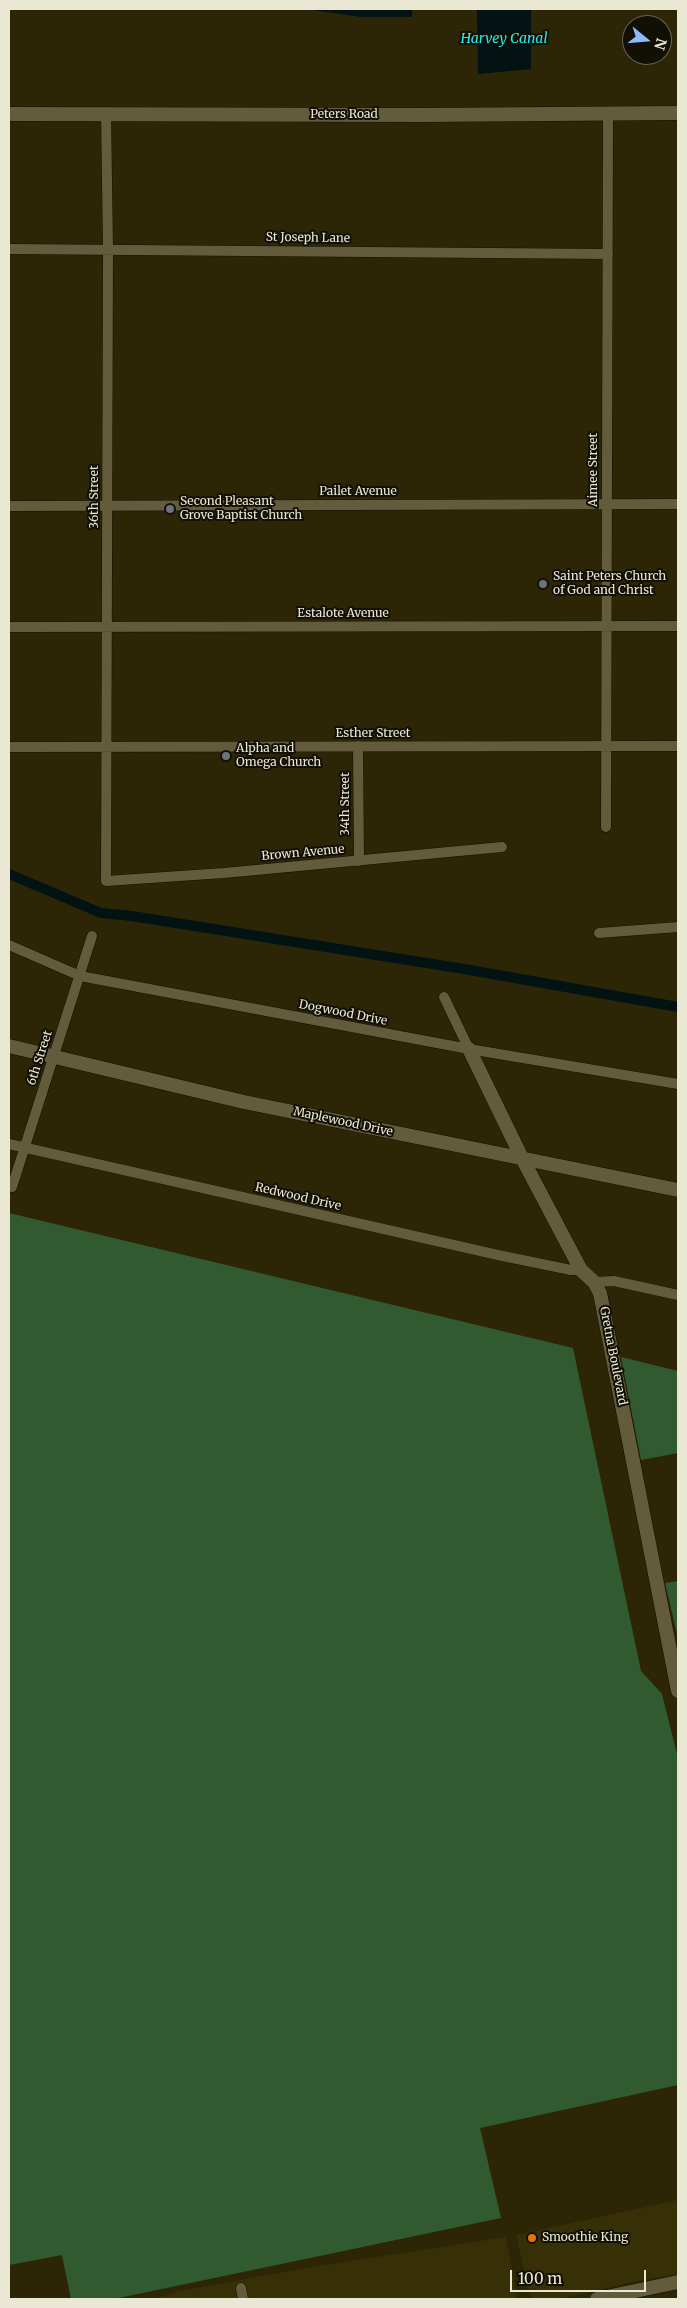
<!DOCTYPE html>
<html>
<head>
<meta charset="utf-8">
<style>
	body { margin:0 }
	#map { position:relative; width:687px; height:2308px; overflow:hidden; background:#2c2607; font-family:Merriweather,serif }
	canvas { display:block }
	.frame { position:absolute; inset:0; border:10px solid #eae7d5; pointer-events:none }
	.north { position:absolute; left:622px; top:15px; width:50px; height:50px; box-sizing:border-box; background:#120f04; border:1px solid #686558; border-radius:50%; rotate:107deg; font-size:14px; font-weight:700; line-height:20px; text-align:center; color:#eae7d5 }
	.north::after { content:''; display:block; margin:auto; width:18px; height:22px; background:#8cb9fc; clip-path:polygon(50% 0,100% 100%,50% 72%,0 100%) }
	.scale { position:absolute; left:510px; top:2270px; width:136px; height:22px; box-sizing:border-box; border:2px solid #eae7d5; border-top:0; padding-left:6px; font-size:15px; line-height:18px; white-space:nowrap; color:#eae7d5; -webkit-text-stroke:4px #120f04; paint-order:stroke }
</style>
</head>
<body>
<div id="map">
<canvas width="687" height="2308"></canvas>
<div class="frame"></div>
<div class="north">N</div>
<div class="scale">100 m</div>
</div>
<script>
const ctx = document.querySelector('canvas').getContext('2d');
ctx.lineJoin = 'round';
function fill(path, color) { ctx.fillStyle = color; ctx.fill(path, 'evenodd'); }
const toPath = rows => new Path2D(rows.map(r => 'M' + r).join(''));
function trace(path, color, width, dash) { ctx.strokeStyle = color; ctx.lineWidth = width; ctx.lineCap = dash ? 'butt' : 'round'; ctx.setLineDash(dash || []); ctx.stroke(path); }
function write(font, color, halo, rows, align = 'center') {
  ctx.font = font + ' Merriweather,serif'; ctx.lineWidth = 4; ctx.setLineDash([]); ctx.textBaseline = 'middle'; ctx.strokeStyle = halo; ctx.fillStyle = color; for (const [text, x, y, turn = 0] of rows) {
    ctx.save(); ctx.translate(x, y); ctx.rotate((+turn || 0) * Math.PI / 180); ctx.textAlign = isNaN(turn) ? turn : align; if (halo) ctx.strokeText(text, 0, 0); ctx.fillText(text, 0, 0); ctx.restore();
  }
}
const built = toPath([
	[678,2200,678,2274,636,2281,559,2299,531,2299,516,2235],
	[506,2237,517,2299,155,2299,179,2291,312,2267]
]);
const green = toPath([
	[9,1213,573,1348,641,1671,662,1694,678,1758,678,2085,480,2128,501,2218,114,2299,71,2299,62,2255,9,2265],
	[621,1357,678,1371,678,1453,641,1460],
	[678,1581,678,1638,665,1583]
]);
const water = toPath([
	[306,9,412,9,412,17,361,17],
	[477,9,531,9,531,69,478,74]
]);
const canal = toPath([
	[9,874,101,913,132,916,464,969,678,1007]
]);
const street = toPath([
	[106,113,108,249,106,881,224,873,502,847],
	[9,249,608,254],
	[9,506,678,504],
	[9,627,678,626],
	[358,746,359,861],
	[9,747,678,746],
	[606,827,608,113],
	[599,933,678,927],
	[9,945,80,976,469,1049,678,1084],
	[444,997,469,1049],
	[9,1144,498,1255,571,1270,581,1270],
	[12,1187,92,936],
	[594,1282,614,1281,678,1295],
	[241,2288,243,2299]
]);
const secondary = toPath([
	[9,114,423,115,678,113],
	[9,1046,244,1102,678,1190],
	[469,1049,523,1160,581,1270,594,1282,600,1293,678,1691],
	[597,2299,678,2282]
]);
const markers = [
	[170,509,5,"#6b7280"],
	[543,584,5,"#6b7280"],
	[226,756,5,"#6b7280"],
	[532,2238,5,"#e8710a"]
];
const streetNames = [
	["Peters Road",344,115],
	["St Joseph Lane",308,238,1],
	["Aimee Street",594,470,-90],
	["Pailet Avenue",358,492],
	["36th Street",95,497,-90],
	["Estalote Avenue",343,614],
	["Esther Street",373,734],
	["34th Street",346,804,-90],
	["Brown Avenue",303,853,-5],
	["Dogwood Drive",343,1013,11],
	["6th Street",40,1058,-72],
	["Maplewood Drive",343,1122,12],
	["Redwood Drive",298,1197,13],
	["Gretna Boulevard",613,1356,79]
];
const poiNames = [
	["Second Pleasant",180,502],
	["Grove Baptist Church",180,516],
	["Saint Peters Church",553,577],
	["of God and Christ",553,591],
	["Alpha and",236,749],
	["Omega Church",236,763],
	["Smoothie King",542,2238]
];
const waterNames = [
	["Harvey Canal",504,39]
];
fill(built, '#373007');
fill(green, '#325a30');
fill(water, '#031213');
trace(canal, '#031213', 10);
trace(street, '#130f00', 11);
trace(secondary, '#130f00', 15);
trace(street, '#625c3d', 10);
trace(secondary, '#625c3d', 14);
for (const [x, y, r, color] of markers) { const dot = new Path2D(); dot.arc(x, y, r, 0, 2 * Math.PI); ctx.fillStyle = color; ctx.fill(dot); trace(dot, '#120f04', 2); }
write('12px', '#eae7d5', '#120f04', streetNames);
write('12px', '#eae7d5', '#120f04', poiNames, 'left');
write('italic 14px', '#25edf3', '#120f04', waterNames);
</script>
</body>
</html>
